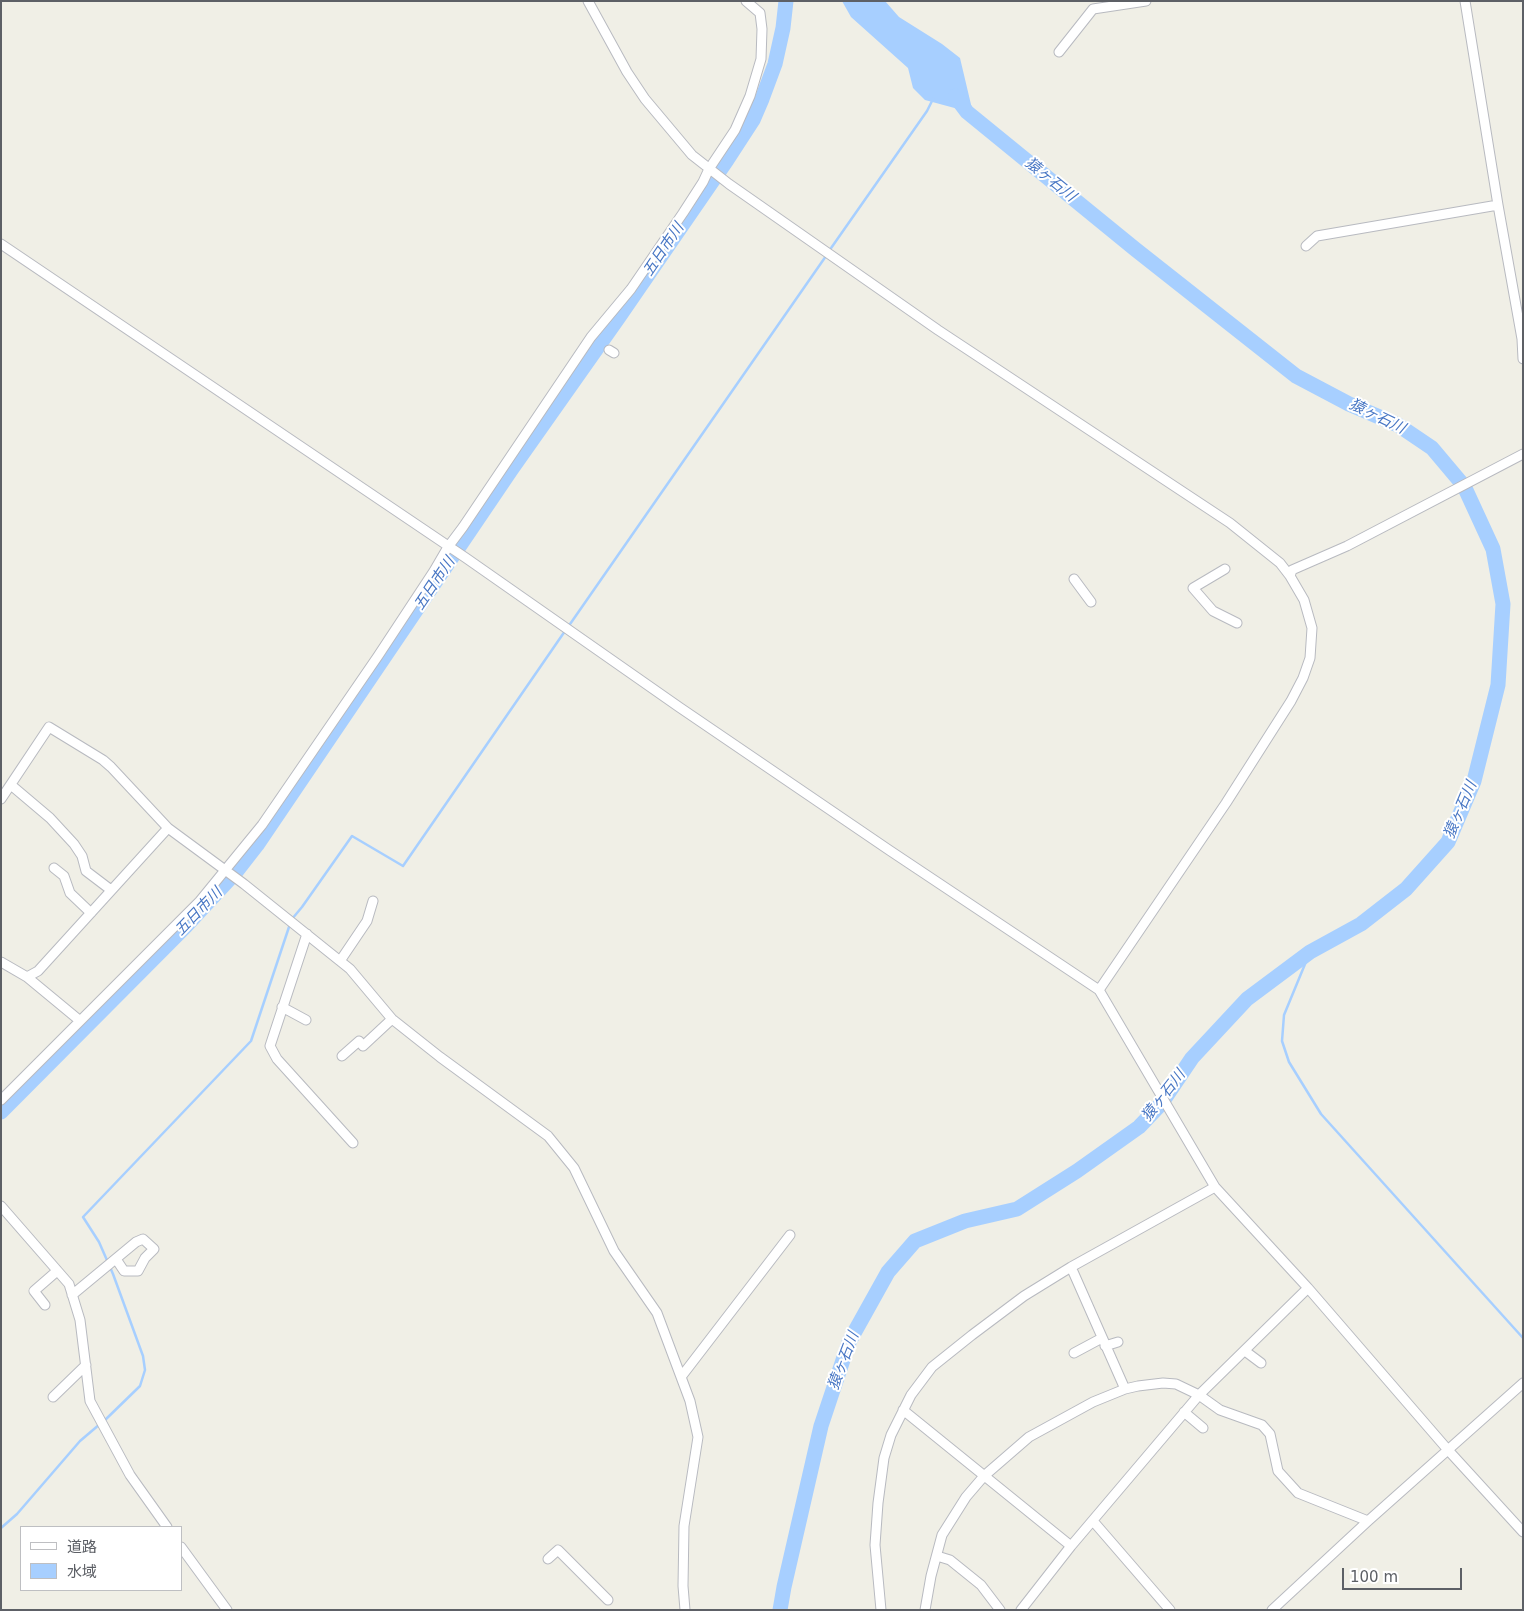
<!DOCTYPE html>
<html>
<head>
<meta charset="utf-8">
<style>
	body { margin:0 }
	#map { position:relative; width:1524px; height:1611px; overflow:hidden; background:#f0efe6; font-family:"DejaVu Sans","Noto Sans JP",sans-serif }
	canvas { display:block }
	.frame { position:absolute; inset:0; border:2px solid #5d6066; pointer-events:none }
	.legend { position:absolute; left:20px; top:1526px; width:162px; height:65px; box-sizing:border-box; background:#fff; border:1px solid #bebfc2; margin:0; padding:6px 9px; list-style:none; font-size:15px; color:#5d6066 }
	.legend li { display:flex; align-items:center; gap:10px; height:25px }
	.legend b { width:25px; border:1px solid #bebfc2 }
	.scale { position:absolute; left:1342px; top:1568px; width:120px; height:22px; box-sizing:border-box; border:2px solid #5d6066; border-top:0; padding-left:6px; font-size:15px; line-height:18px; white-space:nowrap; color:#5d6066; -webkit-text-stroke:4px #fff; paint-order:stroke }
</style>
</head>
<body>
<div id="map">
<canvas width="1524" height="1611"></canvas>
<div class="frame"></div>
<ul class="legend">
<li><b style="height:6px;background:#fff"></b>道路</li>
<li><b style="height:14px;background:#a7cfff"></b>水域</li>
</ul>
<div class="scale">100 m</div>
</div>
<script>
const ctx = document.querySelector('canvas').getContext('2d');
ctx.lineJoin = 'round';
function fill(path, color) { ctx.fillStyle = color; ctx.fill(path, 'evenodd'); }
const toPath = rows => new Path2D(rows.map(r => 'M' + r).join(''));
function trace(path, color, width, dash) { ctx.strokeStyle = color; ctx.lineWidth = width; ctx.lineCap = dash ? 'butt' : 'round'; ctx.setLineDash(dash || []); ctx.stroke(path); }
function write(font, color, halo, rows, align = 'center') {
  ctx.font = font + ' "DejaVu Sans","Noto Sans JP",sans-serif'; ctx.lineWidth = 4; ctx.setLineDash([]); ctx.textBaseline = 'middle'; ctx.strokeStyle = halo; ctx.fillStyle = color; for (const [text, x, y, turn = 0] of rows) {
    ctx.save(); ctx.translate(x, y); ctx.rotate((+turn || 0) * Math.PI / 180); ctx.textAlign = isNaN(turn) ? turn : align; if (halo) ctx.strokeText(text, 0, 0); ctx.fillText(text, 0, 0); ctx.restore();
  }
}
const water = toPath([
	[842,1,885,1,899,17,942,44,960,58,973,113,925,100,913,88,908,68,851,17]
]);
const stream = toPath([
	[829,251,927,111,933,99],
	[568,627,826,256],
	[292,919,302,907,352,836,403,866,565,631],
	[1310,952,1284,1015,1282,1041,1289,1062,1321,1114,1523,1338],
	[104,1421,140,1386,145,1370,143,1356,113,1274,99,1242,83,1217,251,1041,290,924],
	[1,1528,17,1514,80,1441,100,1424]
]);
const river = toPath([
	[1,1112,186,926,236,872,257,845,511,470,619,317,727,160,753,120,762,99,775,64,783,28,786,1],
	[780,1610,784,1587,821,1426,849,1342,888,1272,915,1241,965,1221,1017,1209,1077,1171,1139,1127,1161,1104,1192,1058,1247,999,1310,952,1361,924,1406,889,1448,842,1474,781,1498,685,1503,604,1493,549,1464,486,1432,448,1398,425,1349,404,1296,376,1135,249,967,112,955,96]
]);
const minor = toPath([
	[588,1,627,72,645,99,692,155,729,184,938,330,1230,523,1280,563,1290,576,1304,600,1312,628,1310,658,1303,678,1291,701,1226,803,1099,990],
	[1465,1,1498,205,1522,339,1523,359],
	[1059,52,1093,9,1146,1],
	[1,244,466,558,679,707,889,850,1099,990,1215,1187,1308,1288,1448,1450,1523,1532],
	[1306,246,1317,236,1498,205],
	[609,350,614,353],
	[1225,569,1193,588,1213,611,1237,623],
	[1290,576,1292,570,1347,546,1523,454],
	[1074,579,1091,602],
	[11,785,50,818,74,844,82,856,86,871,111,890],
	[1,799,49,727,103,760,111,767,168,828,244,884,350,969,392,1019,440,1057,548,1136,574,1168,614,1251,657,1313,690,1401,698,1437,684,1526,683,1586,685,1610],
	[54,868,64,876,70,893,91,913],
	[307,934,270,1046,277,1059,353,1143],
	[340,961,367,921,373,901],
	[1,962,27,977,38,971,168,828],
	[27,977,79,1020],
	[282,1007,306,1020],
	[342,1056,359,1041,363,1046,392,1019],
	[1,1100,199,902,262,825,378,656,434,571,448,547,463,527,591,337,631,289,683,213,703,182,709,169,735,130,750,96,761,59,762,29,760,13,746,1],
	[1,1206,69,1284,80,1320,90,1401,130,1475,167,1527],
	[1071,1267,1125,1389],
	[72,1295,136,1242,143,1239,154,1249,145,1258,138,1271,124,1271,116,1259],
	[45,1305,34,1291,57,1271],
	[1105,1346,1118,1342],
	[1245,1351,1261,1363],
	[1074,1353,1102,1338],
	[681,1377,790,1235],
	[53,1397,86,1365],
	[903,1410,1071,1546],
	[1184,1412,1203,1428],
	[1093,1521,1170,1610],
	[181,1547,227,1610],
	[937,1556,950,1560,981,1585,1000,1610],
	[548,1559,558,1550,608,1600],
	[881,1610,875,1545,878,1503,884,1458,891,1435,911,1395,932,1367,972,1335,1024,1296,1071,1267,1215,1187],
	[925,1610,931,1576,942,1535,966,1497,984,1476,1029,1437,1093,1402,1125,1389,1138,1386,1163,1383,1176,1384,1199,1395,1220,1410,1262,1425,1270,1434,1278,1471,1298,1493,1368,1521],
	[1021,1610,1071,1546,1199,1395,1308,1288],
	[1272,1610,1368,1521,1523,1383]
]);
const waterNames = [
	["猿ヶ石川",1050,180,39],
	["五日市川",664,250,-56],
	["猿ヶ石川",1377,417,26],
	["五日市川",435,584,-56],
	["猿ヶ石川",1461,810,-67],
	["五日市川",199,912,-46],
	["猿ヶ石川",1164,1096,-52],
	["猿ヶ石川",844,1361,-69]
];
fill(water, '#a7cfff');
trace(stream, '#a7cfff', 2.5);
trace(river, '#a7cfff', 15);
trace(minor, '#b8bac0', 11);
trace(minor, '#fff', 9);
write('italic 15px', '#4776c4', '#fff', waterNames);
</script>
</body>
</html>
